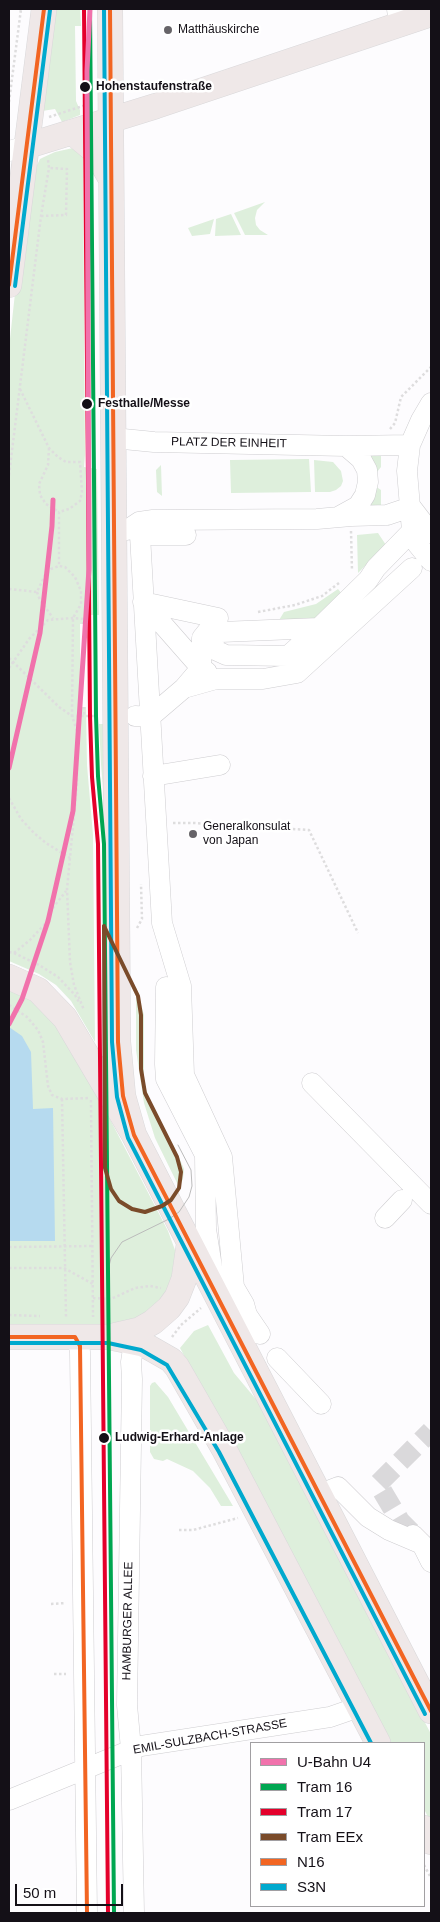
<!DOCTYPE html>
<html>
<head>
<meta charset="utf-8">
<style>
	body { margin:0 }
	#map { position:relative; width:440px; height:1922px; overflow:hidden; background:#fdfcfe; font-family:Arial,sans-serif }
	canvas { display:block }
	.frame { position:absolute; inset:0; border:10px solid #141017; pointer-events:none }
	.legend { position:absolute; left:250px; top:1742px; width:175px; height:165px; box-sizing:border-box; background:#fff; border:1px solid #a19fa2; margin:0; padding:6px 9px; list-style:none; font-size:15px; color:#141017 }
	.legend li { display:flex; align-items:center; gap:10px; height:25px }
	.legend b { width:25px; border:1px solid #a19fa2 }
	.scale { position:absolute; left:15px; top:1884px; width:108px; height:22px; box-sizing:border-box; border:2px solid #141017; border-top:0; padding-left:6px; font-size:15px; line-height:18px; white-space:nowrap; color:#141017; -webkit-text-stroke:4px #fff; paint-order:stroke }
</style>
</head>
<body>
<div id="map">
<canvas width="440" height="1922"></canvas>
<div class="frame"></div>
<ul class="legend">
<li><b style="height:6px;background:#f172ac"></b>U-Bahn U4</li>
<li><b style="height:6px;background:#00a651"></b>Tram 16</li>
<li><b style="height:6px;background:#e4002b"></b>Tram 17</li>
<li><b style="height:6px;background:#7a4b2a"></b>Tram EEx</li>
<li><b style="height:6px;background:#f26522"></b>N16</li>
<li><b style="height:6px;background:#00a9ce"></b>S3N</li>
</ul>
<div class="scale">50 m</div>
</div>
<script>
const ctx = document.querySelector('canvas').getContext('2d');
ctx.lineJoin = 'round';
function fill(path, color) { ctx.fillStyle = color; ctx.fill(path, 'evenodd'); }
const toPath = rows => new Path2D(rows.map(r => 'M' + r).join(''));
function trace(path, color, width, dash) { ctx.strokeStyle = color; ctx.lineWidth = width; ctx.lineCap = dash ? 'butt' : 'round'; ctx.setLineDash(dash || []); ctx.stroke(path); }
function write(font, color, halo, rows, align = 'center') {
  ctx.font = font + ' Arial,sans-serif'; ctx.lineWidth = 5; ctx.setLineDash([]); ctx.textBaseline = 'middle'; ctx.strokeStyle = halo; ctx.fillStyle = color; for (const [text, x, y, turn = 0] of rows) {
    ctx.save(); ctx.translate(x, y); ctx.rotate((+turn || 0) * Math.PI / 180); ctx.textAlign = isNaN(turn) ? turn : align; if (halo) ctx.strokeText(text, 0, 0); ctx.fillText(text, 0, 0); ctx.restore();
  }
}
const green = toPath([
	[52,9,80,9,81,26,75,26,76,101,80,110,80,115,62,122,55,109,42,111],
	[73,148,83,153,85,455,84,467,97,469,99,615,85,615,85,624,80,624,80,707,86,707,87,765,93,835,95,1042,71,1001,56,985,39,974,9,961,9,348,17,275,35,169,40,159,44,157,55,152],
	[265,202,257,210,255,218,256,225,260,230,268,235,245,235,234,213],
	[231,214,241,235,215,236,216,219],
	[214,219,210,234,192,236,188,228],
	[381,448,381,467,377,472,364,454],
	[309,459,311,492,231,493,230,460],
	[314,460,333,462,341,471,343,481,341,486,336,490,330,492,315,492],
	[161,465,162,496,157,492,156,470],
	[375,486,381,490,381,510,359,509],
	[378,533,386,545,358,573,357,535],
	[338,589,342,594,314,622,276,625,284,612,316,604],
	[99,724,107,724,104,803,101,764],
	[9,985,46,1008,87,1075,168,1231,175,1250,176,1268,166,1296,143,1317,112,1324,9,1325],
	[136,987,144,1015,144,1084,148,1096,178,1155,184,1169,183,1179,179,1187,155,1138,144,1103,136,1050],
	[208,1325,234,1373,265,1410,304,1492,431,1734,431,1823,424,1809,424,1743,389,1743,180,1348,194,1331],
	[155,1382,168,1397,233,1506,221,1506,210,1488,193,1471,167,1459,163,1461,154,1459,150,1452,150,1386,152,1383]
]);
const water = toPath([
	[9,1027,22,1036,31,1052,33,1109,53,1108,55,1241,9,1241]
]);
const minorTunnel = toPath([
	[411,1532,400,1521,378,1484,431,1431]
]);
const path = toPath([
	[9,102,21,9],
	[49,117,92,103],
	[41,216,66,215,67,169,49,168],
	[20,389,49,448,58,457,66,462,80,462,82,492,80,501,69,509,59,512,59,566,65,567,75,577,81,591,81,604,73,618,72,716,77,731,77,784,67,889,70,962,74,985,84,1010],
	[390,429,395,423,401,397,431,367],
	[49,448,48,465,39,484,40,495,46,504,59,512],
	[9,475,41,216,49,168,48,160],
	[351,531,352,571],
	[9,589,37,592,45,575,51,569,59,566],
	[37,592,40,600,53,618],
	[258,612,295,605,322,596,339,583],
	[9,658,59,707,72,716,97,716],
	[9,668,29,639,48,620,73,618,83,619,83,624],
	[84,707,84,716],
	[9,798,21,819,34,833,46,843,70,858],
	[173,823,194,823,309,830,358,933],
	[137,928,142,919,141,884],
	[9,952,14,953,39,965,58,977,75,995,80,1004],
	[14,953,30,940,44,925,53,908,66,891],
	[9,1005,27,1017,38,1030,43,1042,48,1086,52,1095,62,1099,90,1098],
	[62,1099,66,1317],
	[91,1100,93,1317],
	[9,1247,93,1246],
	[9,1268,64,1268,93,1284],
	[93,1298,111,1299,135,1288,150,1286,161,1288],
	[9,1315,40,1316],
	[172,1337,181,1325,201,1308],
	[179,1530,193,1530,238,1518],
	[51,1604,66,1603],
	[54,1674,66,1674],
	[424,1865,431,1878]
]);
const minor = toPath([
	[397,9,399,24],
	[9,151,27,146],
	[431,403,421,420,410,445,407,471,412,531,418,545,431,561],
	[113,438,154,442,346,446,410,445],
	[411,507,431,533],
	[338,517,358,506,365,495,368,482,367,470,361,459,346,446],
	[127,530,139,522,153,520,317,519,351,516,387,515,411,507],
	[186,535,140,535,162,923,181,986,184,1075,222,1157,234,1287,244,1304,247,1315,260,1334],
	[143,602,218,618,202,638,201,668,184,688],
	[143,602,201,668,207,672],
	[319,628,221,632,215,636,213,645,215,650,226,655,288,656,319,628,368,580,376,568,412,531],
	[135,716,150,717,184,688,216,679,263,679,297,673,412,568],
	[153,776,220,765],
	[166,987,165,1064,166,1079,205,1155,206,1229,215,1286],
	[312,1083,431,1204],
	[385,1218,402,1200],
	[75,1337,78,1342,80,1352,87,1913],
	[277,1358,321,1404],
	[320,1494,338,1487,368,1517,389,1530,422,1544],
	[413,1535,422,1544,431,1562],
	[9,1800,141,1746,330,1717,359,1707],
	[134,1913,131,1749,127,1705,132,1379,131,1362,134,1342,139,1330]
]);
const major = toPath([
	[110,9,118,1042,123,1096,134,1135],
	[72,132,95,151,111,179],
	[27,146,156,106,431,14],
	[9,285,44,9],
	[9,977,38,990,65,1018,134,1135,431,1711],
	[113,1336,139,1330,153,1322,169,1308,177,1297,184,1279,189,1244],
	[9,1337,109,1337,143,1344,171,1360,177,1367,224,1449,378,1743],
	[424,1828,431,1842]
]);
const tram = toPath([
	[108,1270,111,1258,122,1242,169,1219,179,1212,189,1197,192,1186,191,1170,178,1145]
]);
const bus1 = toPath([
	[110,9,118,1042,123,1096,134,1135,431,1711],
	[9,285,44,9],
	[9,1337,75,1337,80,1346,87,1913]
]);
const bus2 = toPath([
	[104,9,112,1042,117,1097,128,1138,425,1714],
	[15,286,50,10],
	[9,1343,108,1343,141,1350,167,1365,219,1452,371,1743]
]);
const tram1 = toPath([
	[90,9,96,716,98,776,104,844,114,1913]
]);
const tram2 = toPath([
	[84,9,90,716,92,777,98,844,108,1913]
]);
const tram3 = toPath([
	[104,926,138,996,141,1015,141,1069,145,1093,177,1157,181,1172,179,1188,171,1200,162,1206,145,1212,132,1209,119,1201,111,1189,105,1168,104,926]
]);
const metro1 = toPath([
	[9,768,40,633,52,526,53,500],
	[9,1024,22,999,48,921,73,811,89,569,87,71,90,9]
]);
const markers = [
	[168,30,5,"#666368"],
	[85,87,6,"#141017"],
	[87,404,6,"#141017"],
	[193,834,5,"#666368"],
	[104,1438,6,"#141017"]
];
const poiNames = [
	["Matthäuskirche",178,30],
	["Generalkonsulat",203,827],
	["von Japan",203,841]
];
const stopNames = [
	["Hohenstaufenstraße",96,87],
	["Festhalle/Messe",98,404],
	["Ludwig-Erhard-Anlage",115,1438]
];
const streetNames = [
	["PLATZ DER EINHEIT",229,443,1],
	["HAMBURGER ALLEE",128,1621,-89],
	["EMIL-SULZBACH-STRASSE",210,1737,-10]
];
fill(green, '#deefdc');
fill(water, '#b6daef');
trace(minorTunnel, '#dad9db', 20, [20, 10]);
trace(minor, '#cecdd0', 21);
trace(major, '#d9d8da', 26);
trace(path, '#deddde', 2.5, [2.5, 2.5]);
trace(minor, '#fff', 20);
trace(major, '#efe8e8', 25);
trace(tram, '#bbb', 1);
trace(bus1, '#f26522', 4);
trace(bus2, '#00a9ce', 4);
trace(tram1, '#00a651', 4);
trace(tram2, '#e4002b', 4);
trace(tram3, '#7a4b2a', 4);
trace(metro1, '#f172ac', 5);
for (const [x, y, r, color] of markers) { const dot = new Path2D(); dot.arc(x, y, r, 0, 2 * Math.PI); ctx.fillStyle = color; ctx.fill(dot); trace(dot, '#fff', 2); }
write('12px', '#141017', '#fff', poiNames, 'left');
write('bold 12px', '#141017', '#fff', stopNames, 'left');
write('12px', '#141017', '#fff', streetNames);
</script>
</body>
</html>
